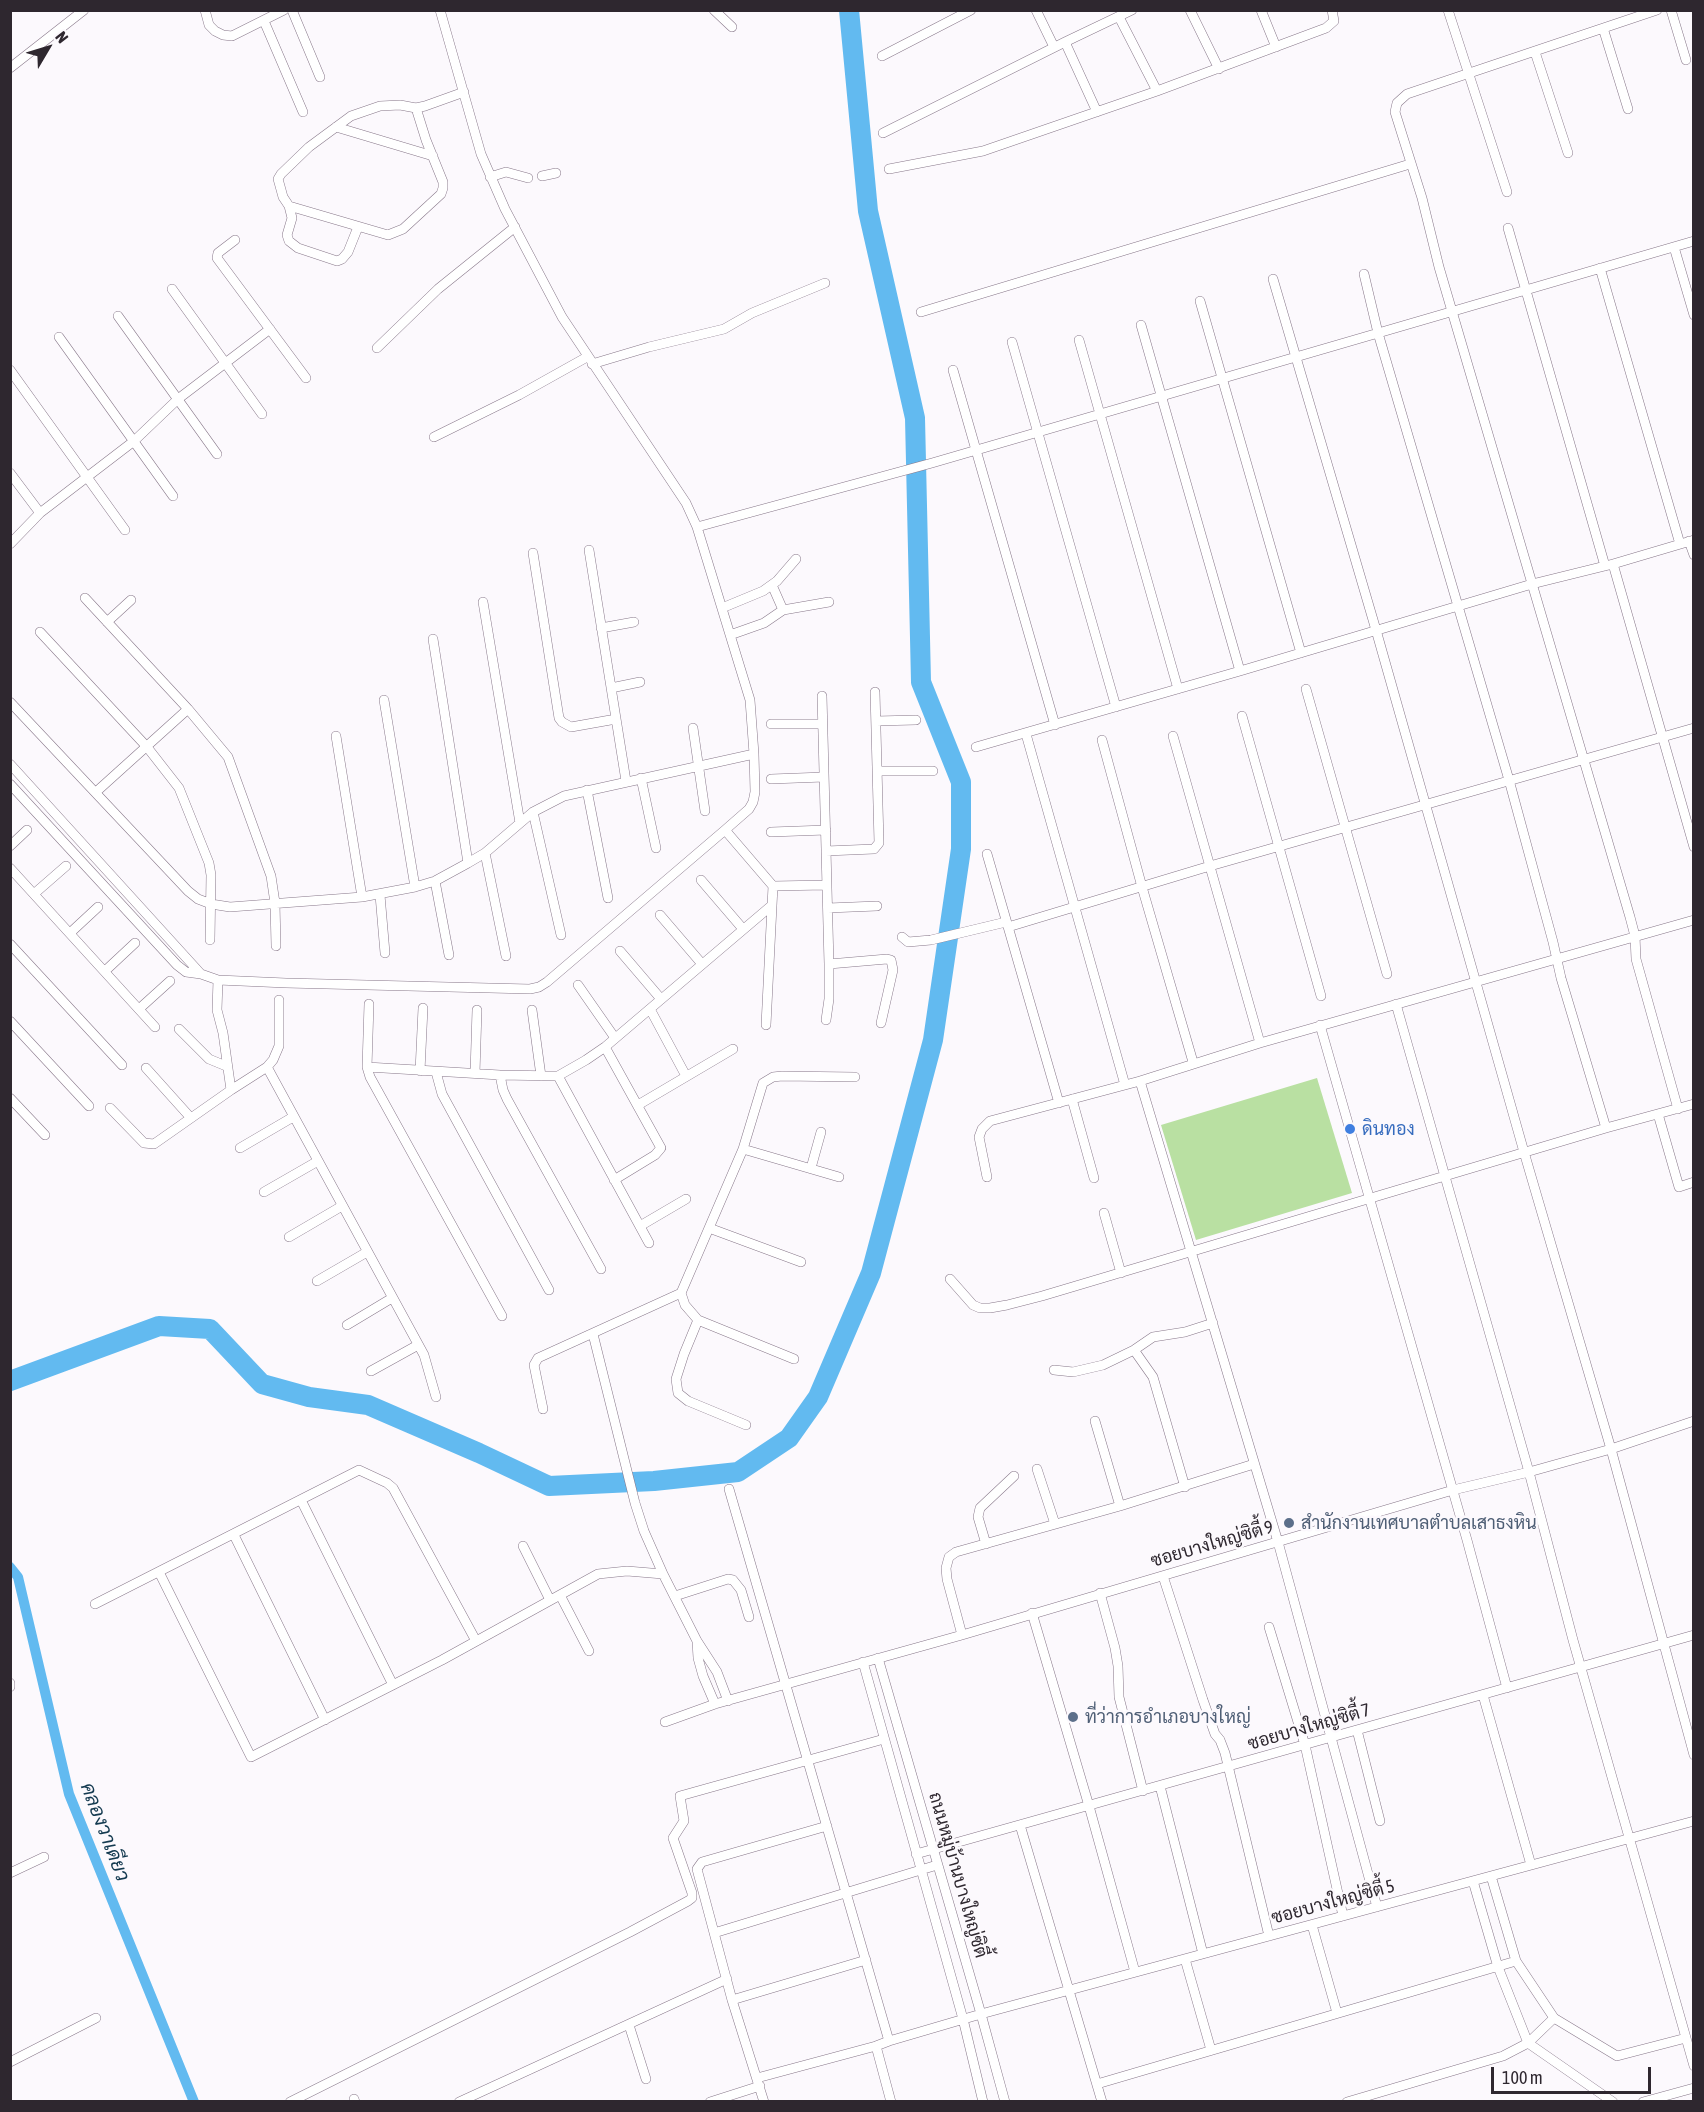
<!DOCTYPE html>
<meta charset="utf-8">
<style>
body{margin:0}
#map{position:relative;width:1704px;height:2112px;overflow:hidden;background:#fcf9fd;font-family:"Asap Condensed",sans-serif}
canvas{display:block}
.frame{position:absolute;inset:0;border:12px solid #2e272f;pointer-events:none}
.north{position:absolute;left:18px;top:18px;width:60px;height:60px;-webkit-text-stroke:4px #fcf9fd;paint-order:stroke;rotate:52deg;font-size:16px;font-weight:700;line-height:24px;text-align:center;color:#2e272f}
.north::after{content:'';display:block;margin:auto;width:21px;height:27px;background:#2e272f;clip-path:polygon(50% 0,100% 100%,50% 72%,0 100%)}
.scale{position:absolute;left:1491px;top:2067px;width:160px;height:27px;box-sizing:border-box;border:3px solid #2e272f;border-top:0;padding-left:8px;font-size:18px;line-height:21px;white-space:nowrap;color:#2e272f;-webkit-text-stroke:4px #fcf9fd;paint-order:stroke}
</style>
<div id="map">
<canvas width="1704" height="2112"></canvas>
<div class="frame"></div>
<div class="north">N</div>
<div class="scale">100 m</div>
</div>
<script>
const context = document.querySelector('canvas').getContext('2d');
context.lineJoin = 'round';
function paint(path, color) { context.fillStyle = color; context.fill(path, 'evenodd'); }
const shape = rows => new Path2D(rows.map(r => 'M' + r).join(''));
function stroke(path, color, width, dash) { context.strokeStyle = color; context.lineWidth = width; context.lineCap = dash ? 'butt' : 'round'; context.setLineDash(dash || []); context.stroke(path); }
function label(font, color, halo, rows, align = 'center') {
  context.font = font + ' "Asap Condensed",Sarabun,sans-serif'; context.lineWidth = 5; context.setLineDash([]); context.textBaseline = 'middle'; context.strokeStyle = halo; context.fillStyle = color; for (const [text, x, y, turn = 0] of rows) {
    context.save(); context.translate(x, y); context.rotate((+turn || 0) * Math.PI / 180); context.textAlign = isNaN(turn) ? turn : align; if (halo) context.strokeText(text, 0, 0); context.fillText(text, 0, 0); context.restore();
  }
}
paint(shape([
 [1317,1078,1352,1193,1196,1240,1161,1125]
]), '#b9e0a2');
stroke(shape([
 [10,1567,18,1577,69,1794,194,2102]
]), '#62baf0', 10);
stroke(shape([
 [10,1381,159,1326,210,1329,262,1384,309,1397,368,1405,479,1453,549,1486,654,1481,738,1472,789,1438,818,1397,871,1273,933,1040,961,849,961,782,921,682,915,418,868,211,849,10]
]), '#62baf0', 20);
const minor = shape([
 [205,10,209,25,215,31,223,35,232,36,284,10],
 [292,10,320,77],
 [714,10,732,27],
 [1036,10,1054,47],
 [1190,10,1219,69],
 [1261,10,1276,47],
 [1448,10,1507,192],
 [1657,10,1407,94,1397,103,1395,112,1422,198,1439,267,1630,917,1635,936,1636,959,1678,1109],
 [1671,10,1686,60],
 [1119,17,1157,91],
 [264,21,303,112],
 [1603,28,1628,109],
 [1065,42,1097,112],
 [1535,52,1568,153],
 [882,56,971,10],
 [10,68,84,10],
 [336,127,433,156],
 [883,133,1065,42,1132,10],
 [889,169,983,151,1157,91,1326,28,1334,21,1332,10],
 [542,176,556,173],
 [490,177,506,172,528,178],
 [289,206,388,235,403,229,441,194,443,188,443,182,426,140,416,108],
 [358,227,348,252,342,259,337,261,298,248,289,241,287,235,292,218,289,206,283,197,280,186,278,179,281,174,309,147,351,116,380,106,400,105,416,108,425,106,464,92],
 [1508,228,1605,566],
 [235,240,218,253,217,258,306,378],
 [1674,247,1694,315],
 [1600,268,1680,544],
 [1364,274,1378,333,1509,780,1553,942,1561,978,1606,1128],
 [1273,279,1376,630,1524,1152,1611,1449,1694,1755],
 [172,289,262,414],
 [1200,301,1301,653],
 [921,312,1410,164],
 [118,316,217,454],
 [1141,325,1240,671],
 [59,337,173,496],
 [1079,340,1178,689],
 [1012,342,1116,707],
 [377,348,438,289,515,227],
 [592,364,649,347,724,329,752,313,825,283],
 [10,370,125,530],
 [953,370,1055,725],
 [434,437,519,395,587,357],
 [10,473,40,513],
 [697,527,932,463,1694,241],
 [1689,541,1694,555],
 [10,544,40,513,134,441,178,399,270,329],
 [589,550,626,781],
 [533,553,559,718,562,722,571,727,616,719],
 [1613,564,1694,847],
 [772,585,783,610],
 [85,598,188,709,228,757,271,876,275,903,276,946],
 [483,602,520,823],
 [722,608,763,591,777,581,796,559],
 [107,622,131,600],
 [601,628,634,622],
 [40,632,147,747,179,788,209,863,211,875,210,940],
 [730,635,764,623,783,610,829,602],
 [433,639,468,863],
 [611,688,640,682],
 [1306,689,1387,974],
 [822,696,829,964,829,999,826,1020],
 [384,700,415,887],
 [10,702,188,891,198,899,211,904,230,907,362,897,415,887,435,881,468,863,485,853,533,812,564,796,754,754],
 [1242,716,1321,996],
 [876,721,916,720],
 [771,724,822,724],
 [693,728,705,811],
 [1026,734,1125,1085],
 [336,736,362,897],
 [1173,736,1260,1043],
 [1102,740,1142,887,1193,1062],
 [976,747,1240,671,1532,584,1613,564,1694,540],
 [10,764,201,974],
 [878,771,933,771],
 [641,778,656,848],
 [771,779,824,777],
 [10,784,177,965,186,972,201,974,218,980,286,983,530,989,539,987,547,982,725,830,749,809,753,802,755,792,754,754,750,700,697,527,686,503,562,317,505,209,481,154,440,10],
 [587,790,608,898],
 [96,792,188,709],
 [533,812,561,935],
 [725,830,773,886,826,885],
 [771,832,826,830],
 [10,846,27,830],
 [826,851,874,849,879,843,875,692],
 [485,853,506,956],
 [987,854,1059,1103],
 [10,868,155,1027],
 [701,880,743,929],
 [435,881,449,955],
 [35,893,66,866],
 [380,895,385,953],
 [828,908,877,906],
 [660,915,702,964],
 [1008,927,1210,866,1694,728],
 [70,933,98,907],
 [902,937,908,942,931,940,1006,922],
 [10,944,122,1065],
 [620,951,661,999],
 [829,964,887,959,891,960,893,970,881,1023],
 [105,971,135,943],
 [218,980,217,1010,223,1033,231,1090],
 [578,985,615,1038],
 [369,1004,367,1067,370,1077,502,1316],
 [1396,1004,1529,1472,1573,1640,1694,2066],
 [139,1009,170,981],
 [650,1009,686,1076],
 [532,1010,541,1076],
 [10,1021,89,1106],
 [766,1025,773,886],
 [1320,1025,1467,1540,1507,1688],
 [179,1029,209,1059,226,1066],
 [605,1047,661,1148,655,1155,614,1180],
 [267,1067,424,1355,436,1397],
 [367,1067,500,1075,558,1076,586,1060,605,1047,771,906],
 [146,1068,190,1117],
 [420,1071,423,1008],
 [436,1072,442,1094,549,1290],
 [475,1073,477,1010],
 [500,1075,503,1090,507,1099,601,1269],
 [558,1076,649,1243],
 [1140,1081,1278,1542,1377,1907],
 [10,1098,45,1135],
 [1072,1099,1094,1178],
 [638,1105,733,1049],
 [110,1108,144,1143,154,1144,231,1090,267,1067,273,1060,279,1046,279,1000],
 [1658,1114,1679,1187,1694,1182],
 [240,1148,293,1117],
 [743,1149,839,1177],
 [811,1168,821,1132],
 [987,1177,979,1137,982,1129,990,1121,1140,1081,1260,1043,1694,920],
 [264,1192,318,1161],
 [1104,1213,1121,1273],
 [640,1226,686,1199],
 [709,1228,801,1262],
 [289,1237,342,1206],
 [950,1279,973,1305,980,1308,990,1308,1007,1305,1042,1296,1606,1128,1694,1104],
 [317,1281,367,1252],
 [681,1293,685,1305,698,1320,794,1359],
 [698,1320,684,1354,676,1379,678,1393,688,1401,746,1425],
 [347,1325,392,1298],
 [593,1334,635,1503,644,1531,663,1574,697,1641,717,1672,728,1701],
 [1134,1350,1153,1377,1185,1487],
 [1054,1370,1073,1372,1103,1365,1134,1350,1153,1337,1185,1332,1213,1323],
 [371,1371,418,1345],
 [543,1409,534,1365,538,1358,681,1293,743,1149,763,1083,773,1077,782,1076,855,1077],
 [1095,1421,1120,1506],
 [1037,1469,1055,1524],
 [729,1489,889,2041],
 [301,1500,393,1685],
 [234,1535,325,1720],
 [986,1544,978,1517,980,1508,1014,1476],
 [523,1546,550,1600],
 [159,1572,251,1757,442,1660,598,1574,627,1571,663,1574],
 [1163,1576,1203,1700,1215,1734,1220,1740,1225,1753,1269,1936],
 [1100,1593,1115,1648,1118,1666,1119,1697,1143,1791],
 [560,1595,589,1651],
 [675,1596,728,1579,733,1580,741,1590,749,1617],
 [95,1604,359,1470,387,1483,393,1488,476,1641],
 [1032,1613,1089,1806,1135,1972],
 [1269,1627,1305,1745,1343,1916],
 [962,1635,947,1579,946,1568,949,1557,956,1552,1120,1506,1254,1464],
 [697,1641,698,1658,703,1676,715,1704],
 [878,1658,981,2014,1005,2102],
 [863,1662,963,2019,983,2102],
 [10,1683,10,1687],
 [1483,1695,1531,1865],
 [665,1722,715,1704,962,1635,1453,1490,1529,1472,1611,1449,1694,1421],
 [1357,1730,1380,1821],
 [1160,1786,1203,1954],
 [1020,1825,1102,2102],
 [916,1854,1694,1635],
 [10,1873,44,1857],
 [1491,1876,1516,1961,1554,2018,1617,2056,1686,2038],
 [1473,1881,1498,1967,1528,2043,1613,2102],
 [1312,1925,1337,2013],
 [714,1933,937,1865],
 [1185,1959,1211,2050],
 [732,2000,866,1960],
 [629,2025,646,2079],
 [876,2046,891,2102],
 [10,2062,96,2018],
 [757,2078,876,2046,889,2041,981,2014,1694,1821],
 [1097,2084,1516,1961],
 [354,2099,355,2102],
 [290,2102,630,1932,688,1901,692,1898,692,1893,673,1838,684,1821,680,1796,884,1739],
 [459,2102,727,1979],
 [710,2102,760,2086],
 [764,2102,732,2000,697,1869,702,1862,827,1826],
 [1347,2102,1503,2056,1528,2043,1554,2018],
 [1643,2102,1694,2088]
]);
stroke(minor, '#88788a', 10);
stroke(minor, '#fff', 9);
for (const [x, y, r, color] of [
 [1350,1129,6,"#3f7fe0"],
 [1289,1523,6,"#5c6f8a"],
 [1073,1717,6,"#5c6f8a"]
]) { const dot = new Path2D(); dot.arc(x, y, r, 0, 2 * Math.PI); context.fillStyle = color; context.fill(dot); stroke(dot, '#fcf9fd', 2); }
label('18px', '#366cbe', '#fcf9fd', [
 ["ดินทอง",1362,1129]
], 'left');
label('18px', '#4e5e75', '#fcf9fd', [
 ["สำนักงานเทศบาลตำบลเสาธงหิน",1301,1523],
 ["ที่ว่าการอำเภอบางใหญ่",1085,1717]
], 'left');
label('18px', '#2e272f', '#fcf9fd', [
 ["ซอยบางใหญ่ซิตี้ 9",1212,1544,-16],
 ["ซอยบางใหญ่ซิตี้ 7",1309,1727,-16],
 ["ถนนหมู่บ้านบางใหญ่ซิตี้",958,1875,74],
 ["ซอยบางใหญ่ซิตี้ 5",1333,1902,-15]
]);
label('italic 20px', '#143a50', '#fcf9fd', [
 ["คลองวาเดียว",105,1832,69]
]);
</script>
